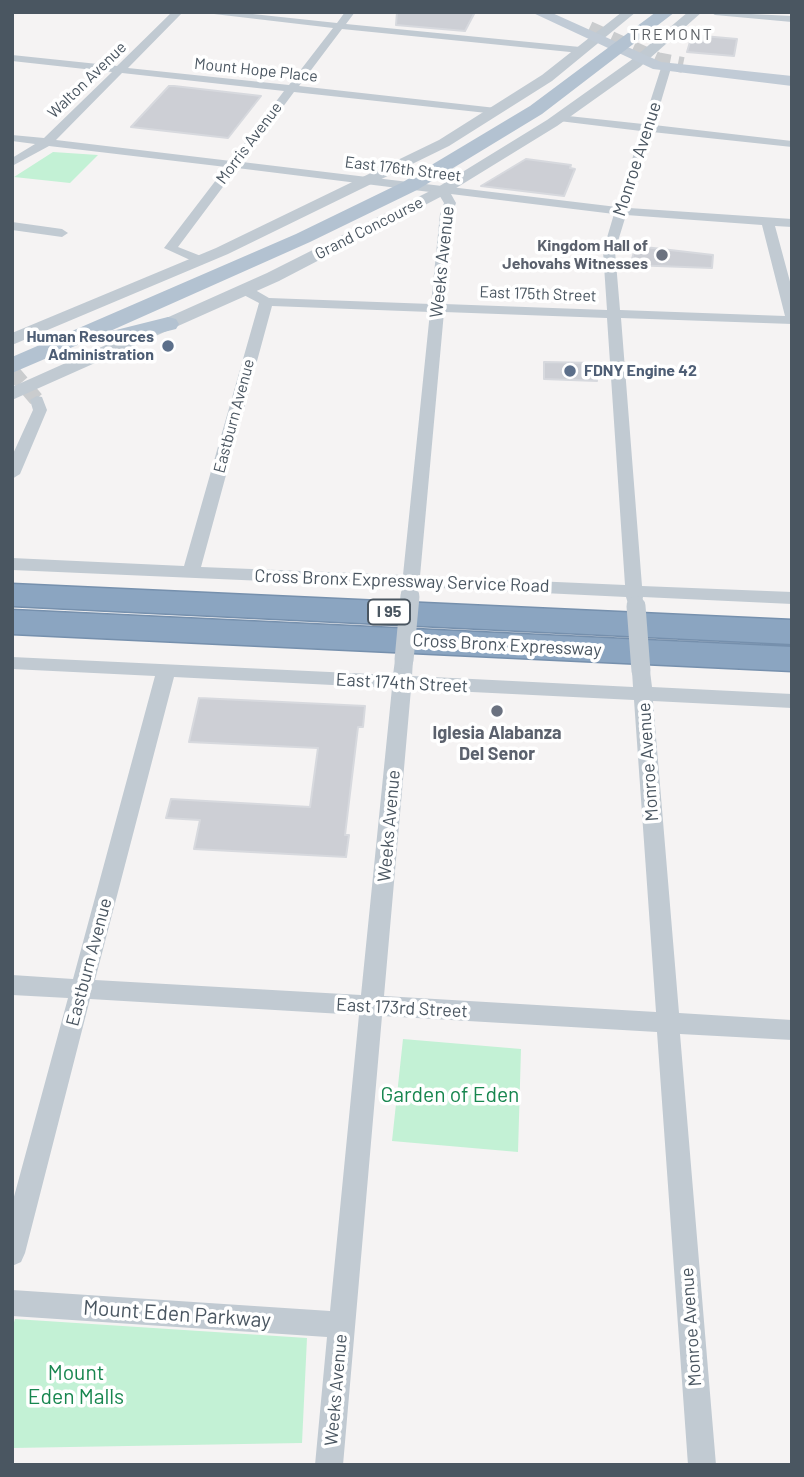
<!DOCTYPE html>
<style>
body{margin:0}
#map{position:relative;width:804px;height:1477px;overflow:hidden;background:#f5f3f3;font-family:Barlow,sans-serif}
canvas{display:block}
.frame{position:absolute;inset:0;border:14px solid #4a5661;pointer-events:none}
</style>
<div id="map">
<canvas width="804" height="1477"></canvas>
<div class="frame"></div>
</div>
<script>
const context = document.querySelector('canvas').getContext('2d');
context.lineJoin = 'round';
function paint(path, color) { context.fillStyle = color; context.fill(path, 'evenodd'); }
const shape = rows => new Path2D(rows.map(r => 'M' + r).join(''));
function stroke(path, color, width, dash) { context.strokeStyle = color; context.lineWidth = width; context.lineCap = dash ? 'butt' : 'round'; context.setLineDash(dash || []); context.stroke(path); }
function label(font, color, halo, rows, align = 'center') {
  context.font = font + ' Barlow,sans-serif'; context.lineWidth = 7; context.setLineDash([]); context.textBaseline = 'middle'; context.strokeStyle = halo; context.fillStyle = color; for (const [text, x, y, turn = 0] of rows) {
    context.save(); context.translate(x, y); context.rotate((+turn || 0) * Math.PI / 180); context.textAlign = isNaN(turn) ? turn : align; if (halo) context.strokeText(text, 0, 0); context.fillText(text, 0, 0); context.restore();
  }
}
paint(shape([
 [53,152,98,155,70,183,14,177],
 [403,1039,521,1049,518,1152,392,1141],
 [15,1319,307,1338,302,1443,12,1448,12,1329]
]), '#c3f1d5');
const building = shape([
 [397,12,475,12,465,31,396,25,397,12],
 [692,35,737,39,734,56,687,52,692,35],
 [169,86,174,86,261,96,228,138,131,127,169,86],
 [526,159,571,165,570,168,575,169,564,196,481,186,526,159],
 [636,246,713,255,712,268,630,265,636,246],
 [544,362,596,363,597,381,544,379,544,362],
 [199,698,365,706,363,727,358,727,345,835,349,835,346,857,194,849,200,820,166,818,171,799,310,807,318,748,189,742,199,698]
]);
paint(building, '#cdcfd5');
stroke(building, '#d7d9de', 2);
stroke(shape([
 [12,371,37,400]
]), '#caccce', 15, [15, 7]);
stroke(shape([
 [589,29,657,60,683,65]
]), '#caccce', 16, [16, 8]);
const motorway = shape([
 [12,584,792,620,792,644,12,606,12,584],
 [12,610,792,647,792,671,12,634,12,610]
]);
stroke(motorway, '#7690ad', 3);
paint(shape([
 [172,12,183,12,128,68,289,85,333,28,197,12,234,12,337,23,345,12,355,12,346,24,580,47,585,50,580,53,342,29,299,86,496,108,502,111,496,114,294,92,242,162,617,207,641,131,559,121,553,118,559,115,643,124,661,68,666,65,671,68,654,125,792,141,792,147,652,132,629,208,792,219,792,227,775,226,792,289,792,324,621,318,642,586,792,592,792,604,643,597,641,607,635,609,629,607,626,597,419,587,416,599,410,601,401,595,402,587,12,570,12,558,184,566,259,303,240,293,240,287,250,287,269,298,431,304,440,214,444,203,438,193,237,168,178,247,206,258,207,261,201,265,164,248,226,167,49,146,12,166,12,158,35,144,12,141,12,135,44,138,112,72,12,61,12,55,117,66,172,12],
 [122,73,284,91,231,161,56,140,122,73],
 [451,194,614,214,603,251,607,310,444,304,452,214,456,203,451,194],
 [626,215,762,225,785,316,620,310,615,251,626,215],
 [272,306,430,312,403,575,201,567,272,306],
 [444,312,607,318,625,585,420,576,444,312],
 [710,12,792,16,792,22,715,15,710,12],
 [12,222,62,229,68,233,62,237,12,230,12,222],
 [37,396,42,397,47,410,20,474,12,479,12,456,33,410,30,400,37,396],
 [404,654,410,655,413,660,412,676,633,687,632,671,635,666,641,664,647,666,650,671,652,687,792,694,792,708,653,701,679,1013,792,1020,792,1040,680,1034,716,1465,688,1465,657,1032,382,1016,343,1465,315,1465,327,1337,12,1316,12,1290,330,1311,359,1015,90,999,25,1253,21,1262,12,1266,12,1204,68,998,12,995,12,975,73,979,155,676,12,669,12,657,393,675,395,660,398,655,404,654],
 [174,677,392,688,361,995,95,980,174,677],
 [411,689,634,700,656,1012,384,996,411,689]
]), '#c1cad2');
paint(shape([
 [622,12,636,12,552,81,449,146,228,254,12,345,12,333,216,248,439,140,542,75,622,12],
 [688,12,702,12,640,67,557,126,448,193,279,281,12,400,12,387,267,273,438,187,547,120,630,61,688,12]
]), '#c1cad2');
paint(shape([
 [531,12,550,12,661,62,792,76,792,86,653,69,531,12]
]), '#c1cbd6');
paint(shape([
 [656,12,675,12,542,114,417,190,310,242,108,332,168,317,176,319,179,324,176,329,112,345,104,343,101,338,103,334,12,373,12,357,296,234,403,182,530,106,656,12]
]), '#b3c2d1');
paint(motorway, '#8ba5c1');
stroke(shape([
 [636,606,641,671],
 [404,660,410,596]
]), '#c1cad2', 19);
for (const [x, y, r, color] of [
 [662,255,7,"#6b7280"],
 [168,346,7,"#5c6f8a"],
 [570,371,7,"#5c6f8a"],
 [497,711,7,"#6b7280"]
]) { const dot = new Path2D(); dot.arc(x, y, r, 0, 2 * Math.PI); context.fillStyle = color; context.fill(dot); stroke(dot, '#fff', 2.5); }
context.letterSpacing = '2px';
label('16px', '#5f6368', '#fff', [
 ["TREMONT",672,35]
]);
context.letterSpacing = '0px';
label('16px', '#4a5661', '#fff', [
 ["Mount Hope Place",256,70,6],
 ["Walton Avenue",87,80,-44],
 ["Morris Avenue",249,143,-53],
 ["East 176th Street",403,169,7],
 ["Grand Concourse",369,228,-27],
 ["East 175th Street",538,294,2],
 ["Eastburn Avenue",234,416,-75]
]);
label('bold 16px', '#5b616d', '#fff', [
 ["Kingdom Hall of",648,246],
 ["Jehovahs Witnesses",648,264]
], 'right');
label('bold 16px', '#4e5e75', '#fff', [
 ["Human Resources",154,337],
 ["Administration",154,355],
 ["FDNY Engine 42",584,371,"left"]
], 'right');
for (const [x, y, w] of [
 [389,612,42]
]) { const box = new Path2D(); box.roundRect(x - w / 2, y - 12.5, w, 25, 5); context.fillStyle = '#fff'; context.fill(box); stroke(box, '#4a5661', 2); }
label('bold 16px', '#4a5661', null, [
 ["I 95",389,612]
]);
label('18px', '#4a5661', '#fff', [
 ["Monroe Avenue",637,159,-72],
 ["Weeks Avenue",442,262,-84],
 ["Cross Bronx Expressway Service Road",402,581,2],
 ["Cross Bronx Expressway",507,645,3],
 ["East 174th Street",402,683,3],
 ["Monroe Avenue",648,762,-94],
 ["Weeks Avenue",389,826,-85],
 ["Eastburn Avenue",89,962,-75],
 ["East 173rd Street",402,1008,3],
 ["Monroe Avenue",691,1327,-94],
 ["Weeks Avenue",336,1390,-85]
]);
label('bold 18px', '#5b616d', '#fff', [
 ["Iglesia Alabanza",497,733],
 ["Del Senor",497,754]
]);
label('21px', '#17864f', '#fff', [
 ["Garden of Eden",450,1095],
 ["Mount",76,1373],
 ["Eden Malls",76,1397]
]);
label('21px', '#4a5661', '#fff', [
 ["Mount Eden Parkway",177,1314,4]
]);
</script>
